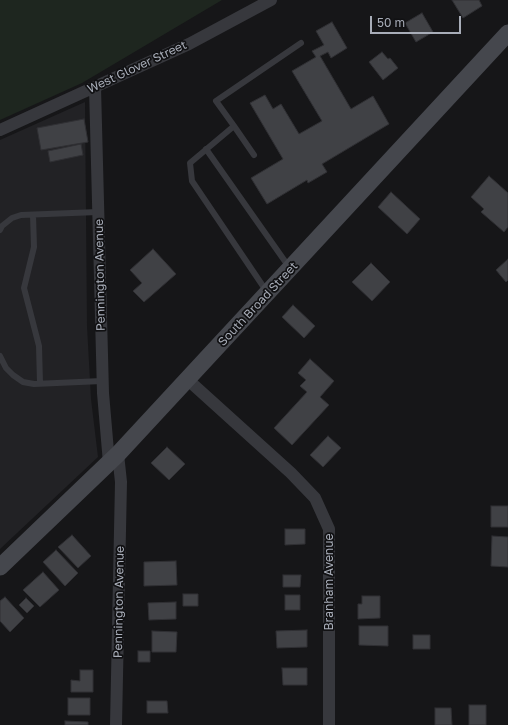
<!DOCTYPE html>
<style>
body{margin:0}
#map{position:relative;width:508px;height:725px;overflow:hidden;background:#161618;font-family:"Golos Text",sans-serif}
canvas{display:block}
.scale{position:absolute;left:370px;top:16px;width:91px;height:18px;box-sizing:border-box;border:2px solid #a8adb8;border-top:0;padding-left:5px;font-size:12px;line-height:14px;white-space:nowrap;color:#a8adb8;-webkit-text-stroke:3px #111113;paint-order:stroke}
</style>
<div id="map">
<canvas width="508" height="725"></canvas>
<div class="scale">50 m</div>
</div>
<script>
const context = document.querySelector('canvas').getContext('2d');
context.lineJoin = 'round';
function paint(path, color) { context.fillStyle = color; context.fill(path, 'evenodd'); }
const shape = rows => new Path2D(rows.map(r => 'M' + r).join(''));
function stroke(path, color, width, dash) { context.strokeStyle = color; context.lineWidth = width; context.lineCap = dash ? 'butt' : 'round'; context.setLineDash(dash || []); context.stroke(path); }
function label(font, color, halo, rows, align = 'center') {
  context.font = font + ' "Golos Text",sans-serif'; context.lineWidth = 3.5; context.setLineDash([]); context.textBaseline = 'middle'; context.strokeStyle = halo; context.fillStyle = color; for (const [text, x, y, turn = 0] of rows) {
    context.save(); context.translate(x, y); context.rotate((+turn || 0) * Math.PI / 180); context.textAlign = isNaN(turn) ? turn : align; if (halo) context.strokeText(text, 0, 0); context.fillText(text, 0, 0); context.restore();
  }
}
paint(shape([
 [85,102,87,326,91,399,98,457,0,549,0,140]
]), '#222225');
paint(shape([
 [0,0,222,0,82,83,0,120]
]), '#1e261f');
const building = shape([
 [452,0,479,0,482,6,463,18,452,0],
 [422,13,433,32,416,42,405,23,422,13],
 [332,22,347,48,331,58,328,52,320,56,351,109,373,96,389,124,322,164,327,172,308,183,307,180,267,204,251,178,283,159,250,103,265,95,273,109,281,104,299,134,322,121,292,71,316,57,312,51,324,45,316,31,332,22],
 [382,52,388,59,390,58,398,68,383,80,369,62,382,52],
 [84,119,88,142,41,150,37,128,84,119],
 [81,144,83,155,50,162,48,151,81,144],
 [489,176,508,193,508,227,504,232,481,212,484,209,471,197,489,176],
 [391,192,420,219,407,234,378,207,391,192],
 [153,249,176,274,144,302,133,291,142,283,130,270,153,249],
 [508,259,508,280,506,282,496,270,508,259],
 [371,263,390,282,372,301,352,282,371,263],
 [293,305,315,326,304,338,282,317,293,305],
 [310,359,334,381,320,397,329,405,292,445,274,428,307,392,300,386,306,380,298,373,310,359],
 [328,436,341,448,323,467,310,455,328,436],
 [167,447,185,464,169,480,151,463,167,447],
 [491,506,508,506,508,527,491,527,491,506],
 [285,529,305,529,305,544,285,545,285,529],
 [72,535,91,556,78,568,58,547,72,535],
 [492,536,508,537,508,567,491,566,492,536],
 [56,550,78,573,65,586,43,562,56,550],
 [176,561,177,585,144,586,144,562,176,561],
 [43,572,59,590,40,607,23,590,43,572],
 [283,575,301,575,300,587,283,587,283,575],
 [183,594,198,594,198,606,183,606,183,594],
 [285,595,300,595,300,610,285,610,285,595],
 [362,596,380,596,380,618,358,619,358,604,362,604,362,596],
 [5,597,24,618,10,632,0,621,0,601,5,597],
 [26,598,34,606,27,613,19,605,26,598],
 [176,602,176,619,149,620,148,603,176,602],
 [359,626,388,626,388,646,359,645,359,626],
 [307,630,307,647,277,648,276,631,307,630],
 [152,631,177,632,176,652,152,652,152,631],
 [413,635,430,635,430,649,413,649,413,635],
 [138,651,150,651,150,662,138,662,138,651],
 [282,668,307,668,307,685,283,685,282,668],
 [80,670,93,670,93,692,71,692,71,680,80,681,80,670],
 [68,698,90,698,90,715,68,715,68,698],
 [147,701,167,701,168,713,147,713,147,701],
 [469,705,486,705,486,725,469,725,469,705],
 [435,708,451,708,452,725,435,725,435,708],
 [65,721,88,722,88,725,65,725,65,721]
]);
paint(building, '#404145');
stroke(building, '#303034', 1);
stroke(shape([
 [234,126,254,155],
 [206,149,289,267],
 [33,215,34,247,24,288,39,346,40,383],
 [0,230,2,226,12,218,21,215,98,212],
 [267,292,192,181,190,163,234,126,216,101,301,43],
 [0,356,6,368,13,375,23,382,34,384,102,381]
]), '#37383d', 6);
stroke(shape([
 [95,87,103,393,109,463],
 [0,130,189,44,271,0],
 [187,379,291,473,315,498,329,529,329,725],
 [116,725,121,482,118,454]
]), '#37383d', 12);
stroke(shape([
 [0,567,118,454,508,33]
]), '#45474d', 17);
label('12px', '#a8adb8', '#111113', [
 ["West Glover Street",137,67,-25],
 ["Pennington Avenue",100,275,-91],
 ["South Broad Street",258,304,-47],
 ["Branham Avenue",329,582,-90],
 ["Pennington Avenue",119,602,-89]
]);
</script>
